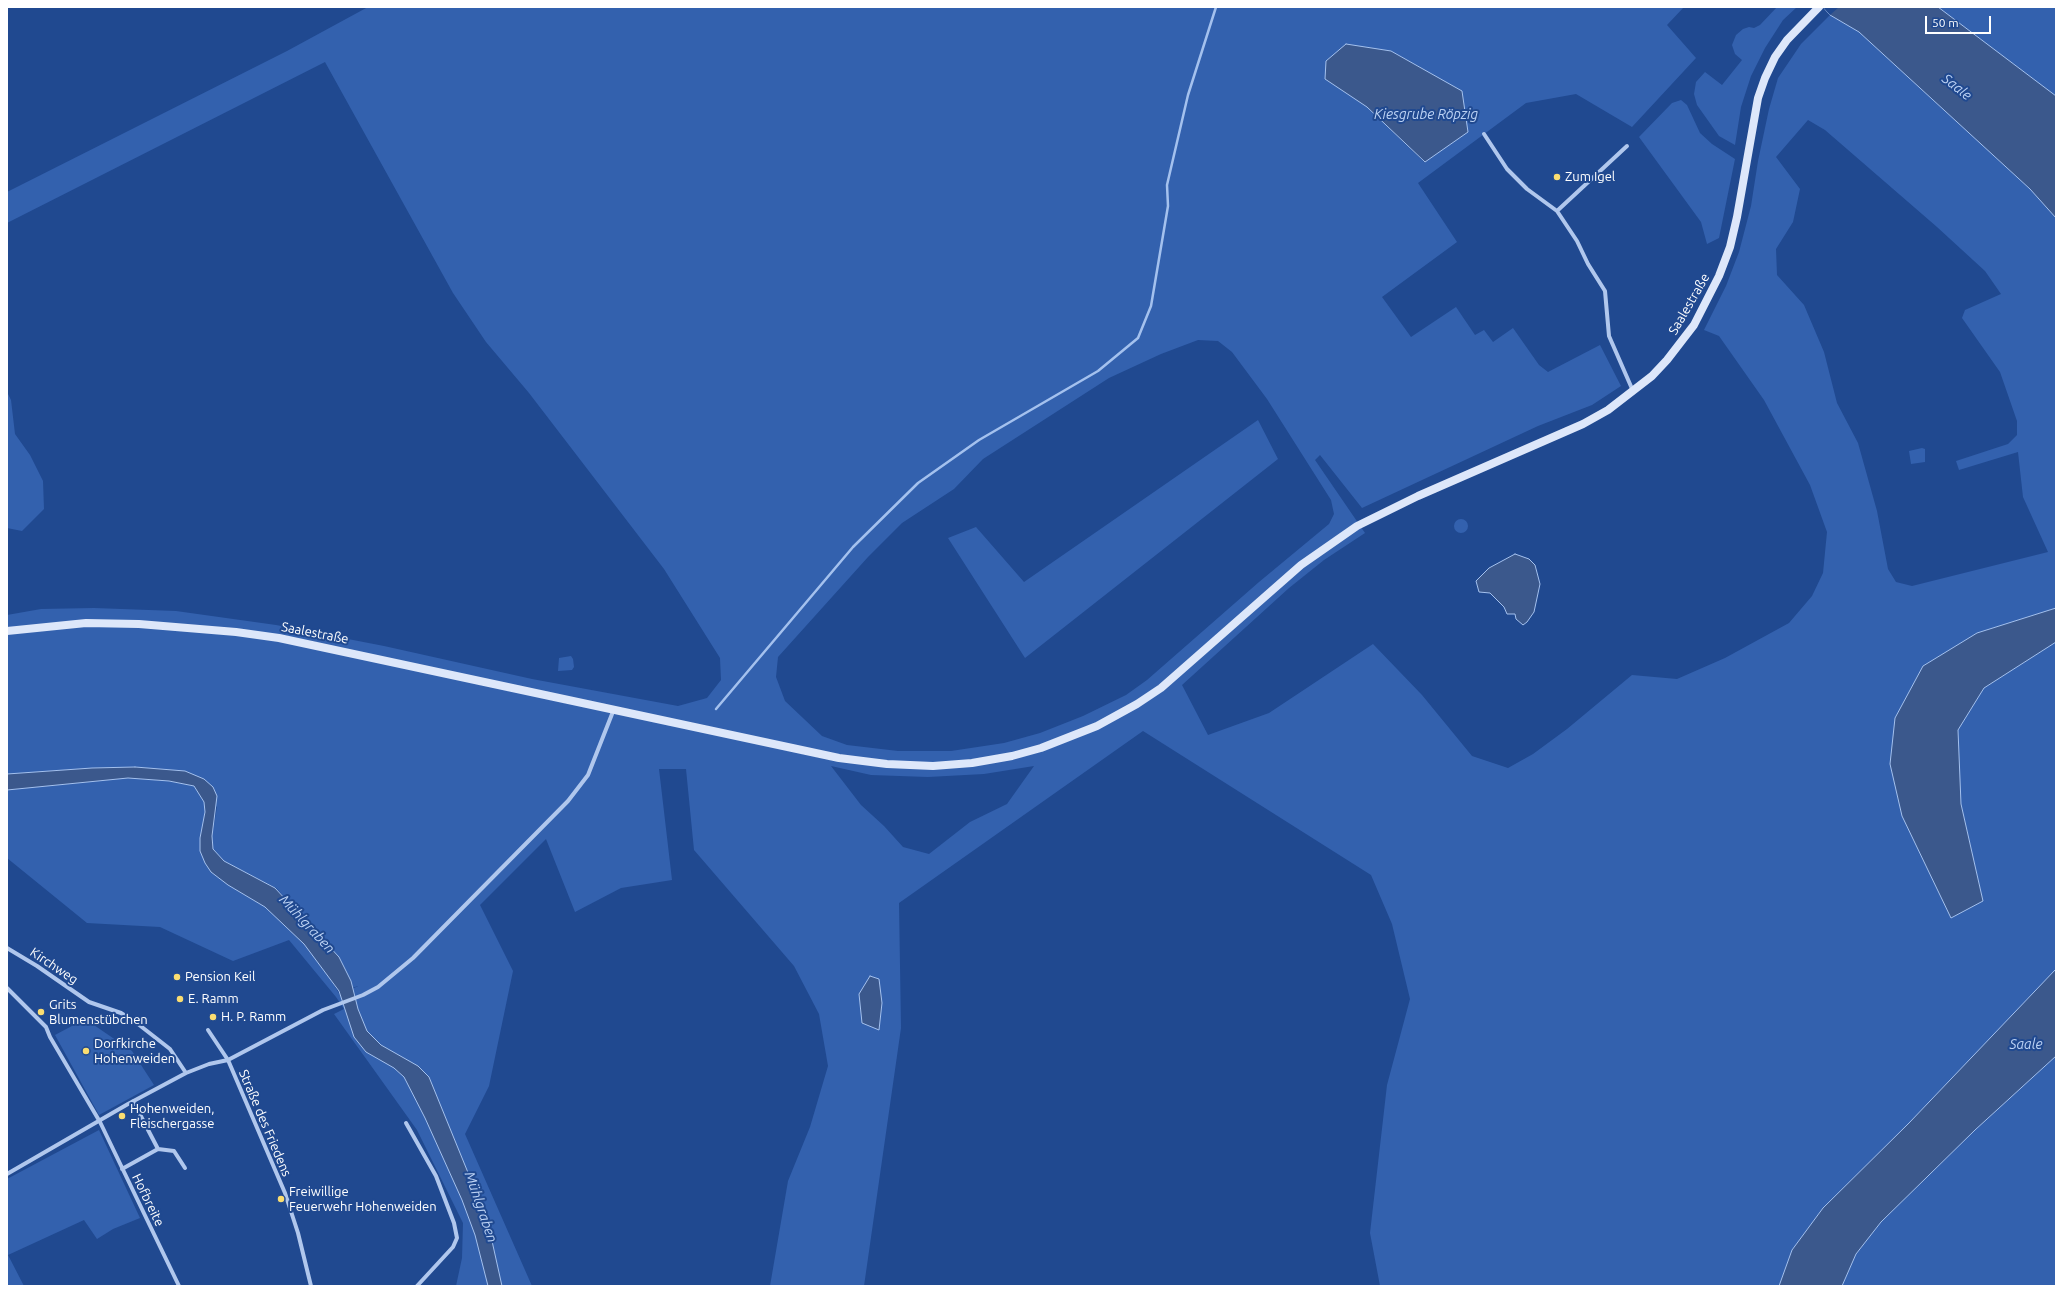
<!DOCTYPE html>
<meta charset="utf-8">
<style>
body{margin:0}
#map{position:relative;width:2063px;height:1293px;overflow:hidden;background:#204990;font-family:Ubuntu,sans-serif}
canvas{display:block}
.frame{position:absolute;inset:0;border:8px solid #fff;pointer-events:none}
.scale{position:absolute;left:1925px;top:16px;width:66px;height:18px;box-sizing:border-box;border:2px solid #fff;border-top:0;padding-left:5px;font-size:12px;line-height:14px;white-space:nowrap;color:#fff;-webkit-text-stroke:3px #204990;paint-order:stroke}
</style>
<div id="map">
<canvas width="2063" height="1293"></canvas>
<div class="frame"></div>
<div class="scale">50 m</div>
</div>
<script>
const context = document.querySelector('canvas').getContext('2d');
context.lineJoin = 'round';
function paint(path, color) { context.fillStyle = color; context.fill(path, 'evenodd'); }
const shape = rows => new Path2D(rows.map(r => 'M' + r).join(''));
function stroke(path, color, width, dash) { context.strokeStyle = color; context.lineWidth = width; context.lineCap = dash ? 'butt' : 'round'; context.setLineDash(dash || []); context.stroke(path); }
function label(font, color, halo, rows, align = 'center') {
  context.font = font + ' Ubuntu,sans-serif'; context.lineWidth = 4; context.setLineDash([]); context.textBaseline = 'middle'; context.strokeStyle = halo; context.fillStyle = color; for (const [text, x, y, turn = 0] of rows) {
    context.save(); context.translate(x, y); context.rotate((+turn || 0) * Math.PI / 180); context.textAlign = isNaN(turn) ? turn : align; if (halo) context.strokeText(text, 0, 0); context.fillText(text, 0, 0); context.restore();
  }
}
paint(shape([
 [368,7,1684,7,1667,25,1696,58,1632,127,1576,94,1526,103,1418,183,1457,242,1382,297,1411,337,1456,307,1475,335,1484,330,1493,342,1513,328,1539,365,1548,372,1600,345,1621,386,1592,405,1538,426,1362,508,1320,455,1315,460,1365,533,1324,560,1289,588,1182,685,1208,735,1269,713,1373,644,1422,695,1472,756,1508,768,1533,754,1567,729,1632,675,1677,679,1725,658,1789,623,1812,596,1823,573,1827,532,1810,485,1764,400,1719,336,1704,330,1726,286,1739,252,1751,206,1758,161,1769,109,1778,78,1801,44,1830,15,1859,32,2030,189,2056,218,2056,608,1977,633,1924,666,1951,917,1983,901,1961,804,1958,730,1984,688,2056,642,2056,969,1909,1123,1823,1208,1792,1250,1779,1286,1380,1286,1370,1233,1387,1085,1410,999,1392,924,1371,875,1143,731,899,903,901,1028,864,1286,770,1286,788,1181,810,1127,828,1066,819,1014,794,966,694,850,686,769,659,769,672,880,621,888,575,912,546,839,480,905,513,971,489,1086,465,1134,532,1286,456,1286,462,1258,463,1223,417,1130,334,1014,344,1009,336,997,289,940,233,961,160,927,87,923,7,858,7,790,128,778,169,781,194,786,204,802,205,812,200,838,228,885,265,907,283,922,304,944,323,967,340,995,358,986,352,988,351,981,339,957,276,888,224,861,213,849,212,836,217,807,185,771,135,767,92,768,7,774,7,615,41,609,94,608,176,611,276,625,384,646,532,679,678,706,707,698,721,680,720,658,664,569,529,393,486,342,453,293,325,62,7,223,7,192,287,51],
 [1391,51,1420,67,1424,162,1367,107,1326,79],
 [1808,120,1825,130,1937,227,1985,271,2001,294,1965,310,1962,318,2000,372,2017,421,2017,435,2008,444,1956,461,1959,470,2018,452,2023,497,2048,552,1912,586,1896,582,1888,569,1877,511,1858,443,1837,403,1824,352,1804,305,1777,275,1776,249,1793,222,1800,189,1776,157],
 [1198,340,1218,341,1232,352,1267,399,1331,500,1334,514,1329,524,1259,582,1147,680,1126,695,1083,716,1040,733,1004,743,951,751,898,751,847,745,822,736,785,701,776,677,778,657,868,557,902,523,954,489,983,459,1109,378,1161,354],
 [831,766,871,775,928,777,984,774,1034,766,1007,804,970,822,929,854,903,847,884,826,861,805],
 [1777,7,1797,7,1783,20,1765,48,1751,76,1741,107,1735,145,1719,136,1697,105,1694,94,1696,82,1705,72,1722,85,1742,60,1735,54,1732,45,1736,35,1743,29,1749,27,1754,28,1760,25],
 [1938,7,2056,7,2056,96],
 [1681,100,1687,105,1700,133,1712,144,1735,159,1719,238,1707,244,1701,222,1639,137,1672,103],
 [7,392,11,400,15,434,30,455,43,481,44,509,22,531,7,528],
 [1258,420,1278,459,1025,658,948,538,976,527,1024,582],
 [1922,448,1925,449,1925,462,1911,464,1909,451],
 '1454 526a7 7 0 1 1 14 0a7 7 0 1 1-14 0Z',
 [571,656,573,659,574,667,572,670,558,671,559,658],
 [85,1019,132,1051,154,1085,99,1115,55,1035],
 [2056,1056,2056,1286,1842,1286,1856,1254,1881,1222,1975,1130],
 [99,1130,140,1218,113,1229,97,1239,84,1220,8,1255,24,1286,7,1286,7,1179]
]), '#3361ae');
const water = shape([
 [1823,7,1938,7,2056,96,2056,218,2030,189,1859,32,1830,15,1823,7],
 [1346,44,1391,51,1462,91,1468,132,1425,162,1367,107,1325,79,1326,61,1346,44],
 [1515,554,1529,559,1535,565,1540,584,1534,612,1527,622,1523,625,1516,619,1515,614,1507,614,1504,607,1490,593,1479,592,1476,581,1489,568,1515,554],
 [2056,608,2056,642,1984,688,1958,730,1961,804,1983,901,1951,918,1902,816,1890,764,1895,718,1923,666,1977,633,2056,608],
 [135,767,185,771,204,779,213,787,217,796,212,836,213,849,224,861,275,888,339,957,351,981,358,1009,367,1031,381,1045,418,1066,429,1077,480,1202,490,1232,502,1286,488,1286,475,1235,462,1200,425,1118,404,1077,394,1068,366,1052,354,1037,339,991,304,944,265,907,228,885,211,872,205,863,200,851,200,838,205,812,204,802,194,786,169,781,128,778,7,790,7,774,92,768,135,767],
 [2056,969,2056,1056,1975,1130,1881,1222,1856,1254,1842,1286,1779,1286,1792,1250,1823,1208,1909,1123,2056,969],
 [870,976,879,979,882,1003,879,1030,862,1023,859,994,870,976]
]);
paint(water, '#3b588c');
stroke(water, '#a4c1ee', 1);
paint(shape([
 [1823,7,1839,7,1830,15]
]), '#204990');
stroke(shape([
 [716,709,853,547,918,483,979,440,1098,371,1138,338,1151,306,1168,206,1167,185,1188,95,1216,7]
]), '#a4c1ee', 2.5);
stroke(shape([
 [1484,134,1507,169,1527,189,1557,211,1577,241,1588,264,1605,291,1609,336,1633,391],
 [1557,211,1627,146],
 [7,948,37,966,89,1002,121,1013,138,1024,170,1049,186,1073],
 [7,988,46,1027,50,1037,100,1122,179,1286],
 [208,1030,228,1060,285,1193,298,1233,311,1286],
 [133,1101,158,1149],
 [406,1123,436,1176,454,1223,457,1238,453,1247,417,1286],
 [122,1169,158,1149,174,1151,185,1168],
 [7,1174,128,1104,186,1073,209,1064,228,1060,323,1010,363,995,378,987,413,958,568,801,588,775,614,709]
]), '#b0c7ed', 4);
stroke(shape([
 [7,631,86,623,139,624,236,632,279,638,839,758,887,764,933,766,972,763,1012,756,1041,748,1097,726,1137,704,1161,688,1301,565,1357,526,1418,496,1583,424,1608,410,1652,376,1667,360,1694,325,1719,276,1730,247,1737,217,1758,98,1765,78,1775,57,1787,40,1819,7]
]), '#dde7fa', 8);
for (const [x, y, r, color] of [
 [1557,177,4,"#fadd71"],
 [177,977,4,"#fadd71"],
 [180,999,4,"#fadd71"],
 [41,1012,4,"#fadd71"],
 [213,1017,4,"#fadd71"],
 [86,1051,4,"#fadd71"],
 [122,1116,4,"#fadd71"],
 [281,1199,4,"#fadd71"]
]) { const dot = new Path2D(); dot.arc(x, y, r, 0, 2 * Math.PI); context.fillStyle = color; context.fill(dot); stroke(dot, '#204990', 1.5); }
label('13px', '#fff', '#204990', [
 ["Zum Igel",1565,177],
 ["Pension Keil",185,977],
 ["E. Ramm",188,999],
 ["Grits",49,1005],
 ["Blumenstübchen",49,1020],
 ["H. P. Ramm",221,1017],
 ["Dorfkirche",94,1044],
 ["Hohenweiden",94,1059],
 ["Hohenweiden,",130,1109],
 ["Fleischergasse",130,1124],
 ["Freiwillige",289,1192],
 ["Feuerwehr Hohenweiden",289,1207]
], 'left');
label('13px', '#fff', '#204990', [
 ["Saalestraße",1689,304,-60],
 ["Saalestraße",315,633,11],
 ["Kirchweg",54,966,34],
 ["Straße des Friedens",265,1123,67],
 ["Hofbreite",148,1200,64]
]);
label('italic 14px', '#bcd2f4', '#204990', [
 ["Saale",1957,87,38],
 ["Kiesgrube Röpzig",1426,114],
 ["Mühlgraben",307,924,47],
 ["Saale",2026,1044],
 ["Mühlgraben",481,1207,71]
]);
</script>
